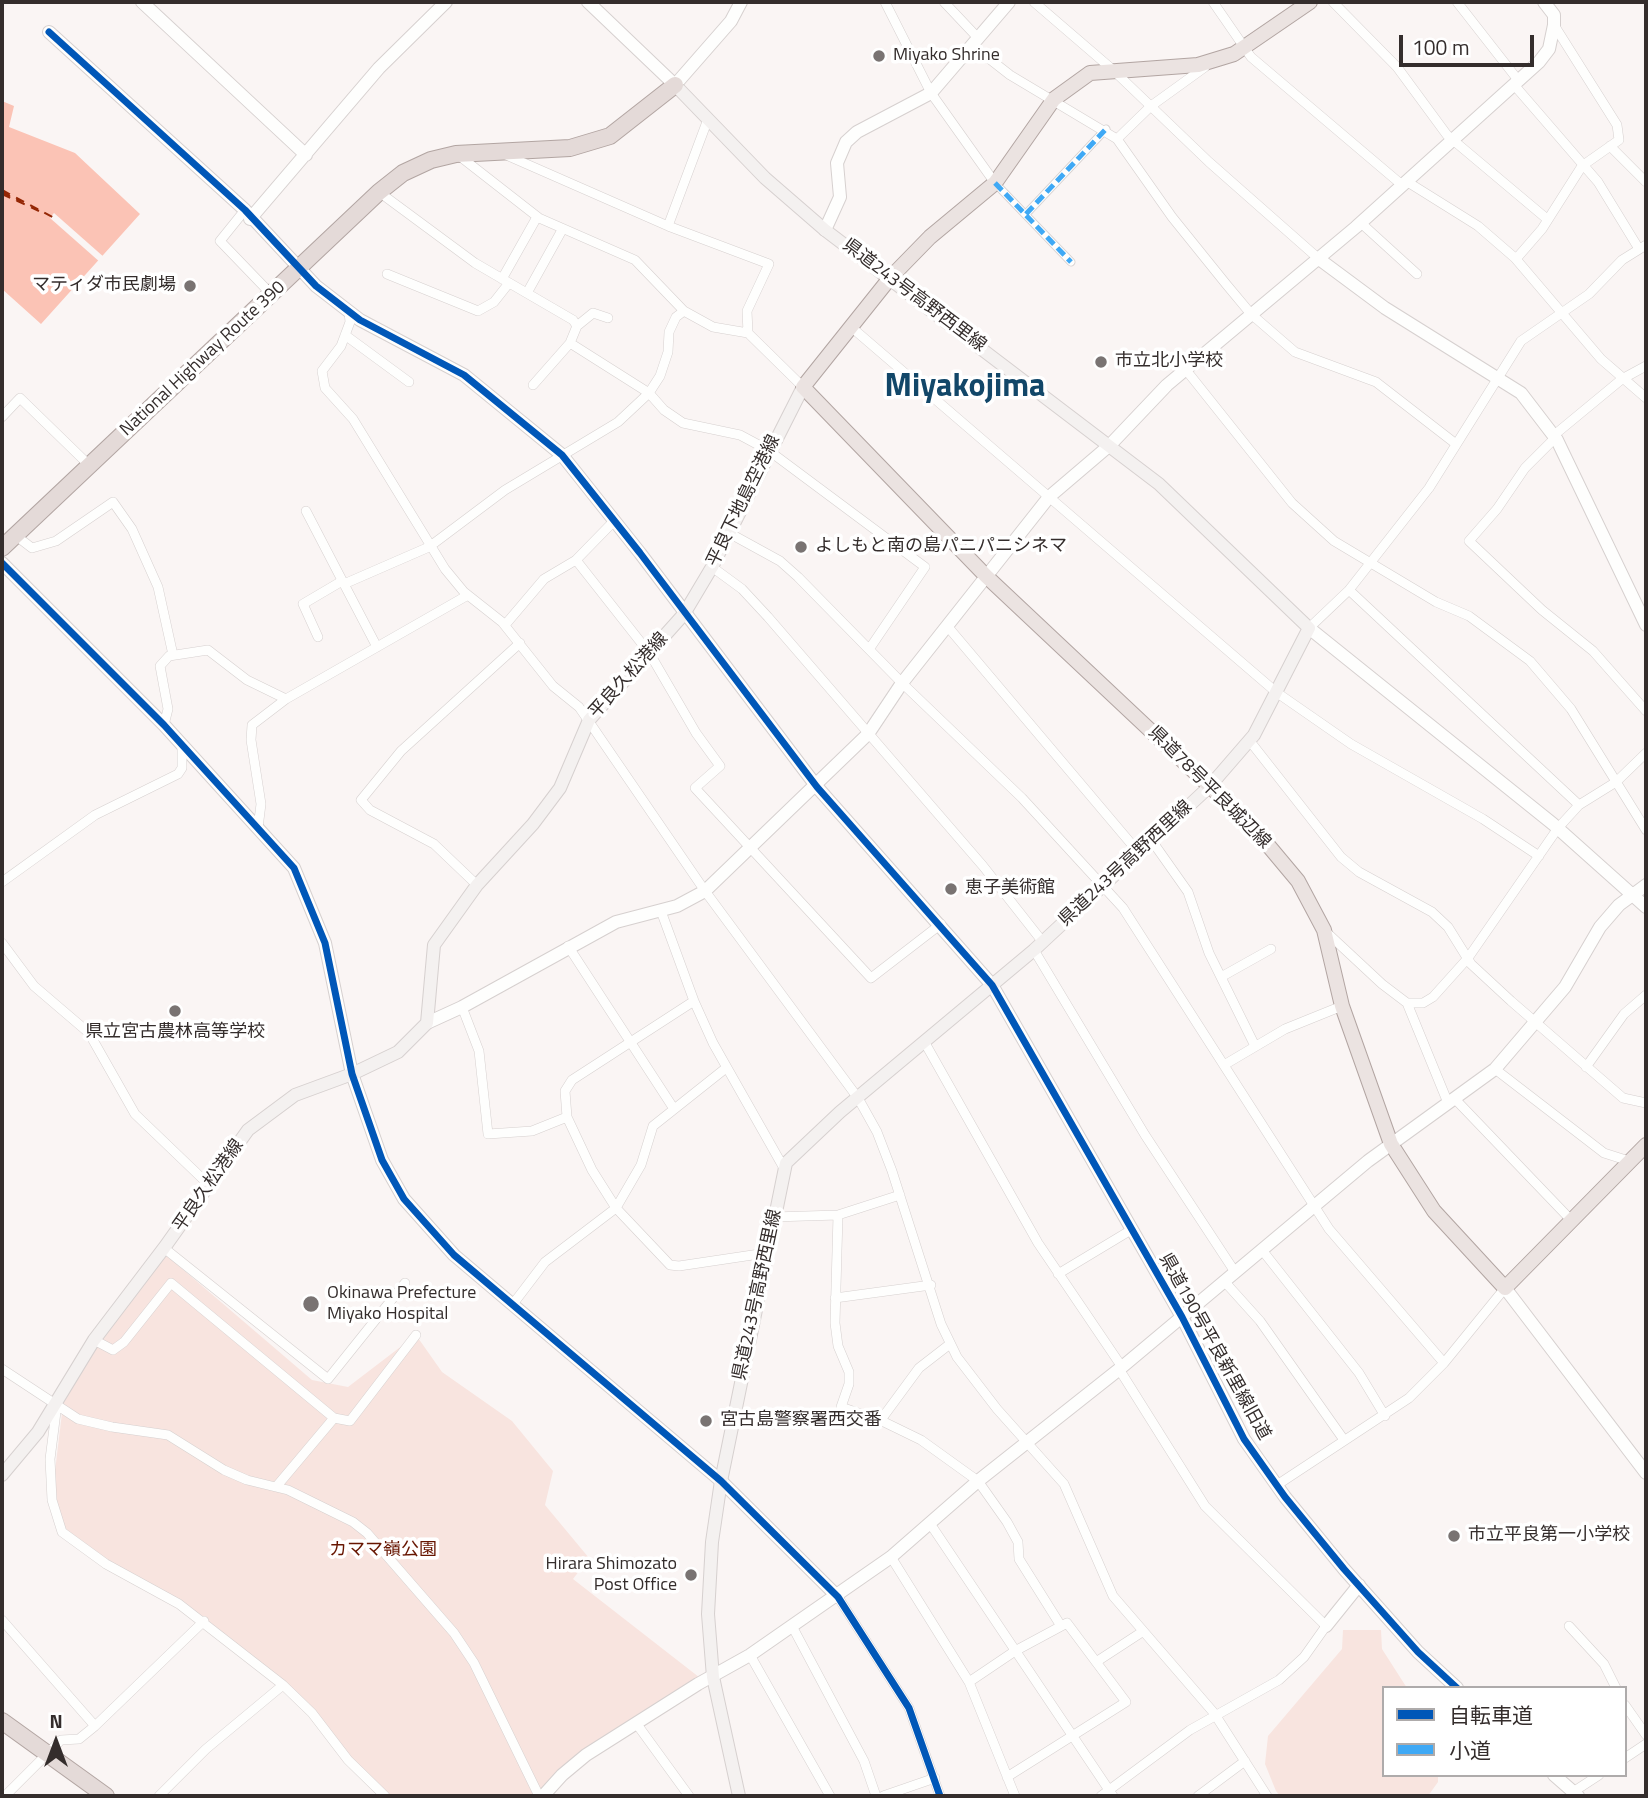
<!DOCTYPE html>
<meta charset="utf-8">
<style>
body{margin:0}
#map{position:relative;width:1648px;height:1798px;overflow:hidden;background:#faf5f4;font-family:"Titillium Web","Noto Sans JP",sans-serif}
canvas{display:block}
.frame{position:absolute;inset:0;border:4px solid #342d2c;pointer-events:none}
.legend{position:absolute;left:1382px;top:1686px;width:245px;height:91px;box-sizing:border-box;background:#fff;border:2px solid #aeabab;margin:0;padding:9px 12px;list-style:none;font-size:21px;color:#342d2c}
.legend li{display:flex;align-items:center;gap:14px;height:35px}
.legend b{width:35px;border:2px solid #aeabab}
.north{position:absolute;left:21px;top:1707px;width:70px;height:70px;-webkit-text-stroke:5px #fff;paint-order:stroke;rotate:0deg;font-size:19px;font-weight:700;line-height:28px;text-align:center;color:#342d2c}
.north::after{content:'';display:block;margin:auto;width:24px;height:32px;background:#342d2c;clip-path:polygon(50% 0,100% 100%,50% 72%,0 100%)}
.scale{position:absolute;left:1399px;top:35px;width:135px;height:32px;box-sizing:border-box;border:4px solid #342d2c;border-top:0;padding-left:9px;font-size:21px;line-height:24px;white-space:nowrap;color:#342d2c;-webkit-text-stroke:5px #fff;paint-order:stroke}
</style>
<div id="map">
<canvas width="1648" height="1798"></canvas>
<div class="frame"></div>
<ul class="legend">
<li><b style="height:9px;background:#0057b8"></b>自転車道</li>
<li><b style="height:9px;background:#3fa9f5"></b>小道</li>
</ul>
<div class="north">N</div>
<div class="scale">100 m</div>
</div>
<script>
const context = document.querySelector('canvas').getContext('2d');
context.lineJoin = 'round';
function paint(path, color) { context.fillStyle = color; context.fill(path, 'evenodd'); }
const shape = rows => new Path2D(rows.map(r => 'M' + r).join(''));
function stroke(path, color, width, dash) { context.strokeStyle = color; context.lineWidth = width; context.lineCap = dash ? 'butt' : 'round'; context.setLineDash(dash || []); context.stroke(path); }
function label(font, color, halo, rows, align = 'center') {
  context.font = font + ' "Titillium Web","Noto Sans JP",sans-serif'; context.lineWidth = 7; context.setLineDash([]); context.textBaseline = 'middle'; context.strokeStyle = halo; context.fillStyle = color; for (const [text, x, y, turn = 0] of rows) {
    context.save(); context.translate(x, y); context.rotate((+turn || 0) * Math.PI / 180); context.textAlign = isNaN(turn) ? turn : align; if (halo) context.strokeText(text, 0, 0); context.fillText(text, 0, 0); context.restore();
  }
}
paint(shape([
 [166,1255,312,1380,348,1387,416,1335,442,1372,512,1421,553,1471,545,1505,589,1558,573,1579,704,1681,636,1723,545,1796,388,1796,283,1685,204,1621,62,1532,52,1496,62,1413,55,1407,94,1340],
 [1343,1630,1381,1630,1382,1649,1407,1688,1384,1688,1384,1775,1438,1775,1438,1782,1428,1796,1280,1796,1276,1791,1265,1764,1268,1736,1342,1649]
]), '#f8e4df');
paint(shape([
 [2,101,14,106,9,127,75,153,140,214,41,324,2,289]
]), '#fbc3b5');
paint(shape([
 [54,213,105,258,101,263,50,218]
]), '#faf5f4');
stroke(shape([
 [2,190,56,219],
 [2,192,21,202],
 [2,194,39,211]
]), '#942705', 2, [9, 7]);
const pedestrian = shape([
 [995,183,1071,262],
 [1026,214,1106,129]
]);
const minor = shape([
 [885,2,931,93,995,183],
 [944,2,978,38],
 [1034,2,1113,70,1209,162,1319,259],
 [1213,2,1251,57,1402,185],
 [1333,2,1397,67,1447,135,1547,219],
 [1457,2,1518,80],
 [973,46,1010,75,1117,139,1172,217,1226,284,1251,314,1295,352,1376,382,1456,444],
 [1515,86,1598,182,1639,249],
 [1117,139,1151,106,1205,67],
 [1610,146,1646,182],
 [457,154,539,218,635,260,684,311,713,327,748,333,803,387],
 [506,155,668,226,769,264,747,311,748,333],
 [1406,181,1478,226,1515,258,1601,359,1646,398],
 [379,192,475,263,573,320,577,326,570,343,533,385],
 [245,210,220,241,272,295],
 [1361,223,1417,274],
 [668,226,708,119],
 [1516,259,1542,229,1582,166,1619,140,1617,125,1554,25],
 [387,274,478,311,494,302,509,283],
 [502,279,537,217],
 [527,293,562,230],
 [349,312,350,322,341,346,322,371,325,388,353,419,445,569,464,592,502,622,553,686,579,707,705,891,858,1098,877,1132,892,1171,941,1324,957,1357,997,1409,1064,1484,1113,1596,1214,1713,1267,1796],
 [577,326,593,313,608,318],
 [850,326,1276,692,1351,744,1483,819,1539,856],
 [345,335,409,382],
 [570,343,649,393,664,410,683,423,740,435,768,450,925,567,870,648],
 [1186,370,1292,503,1334,541,1436,602,1469,616,1530,661,1571,709,1646,830],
 [2,417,20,398,90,466],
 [1553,436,1622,379,1646,366],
 [1555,438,1525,468,1497,509,1469,541,1542,610,1593,651,1646,711],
 [306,511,344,584],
 [729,533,780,561,798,577,902,683,1022,798,1123,908,1329,1229,1444,1363],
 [15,535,32,548,56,541,113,502,132,529,158,587,173,655],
 [576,560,650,654,696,733,720,766,695,788,871,978,941,924],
 [712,567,742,589,768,617,983,866,1042,941],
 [1349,590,1579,805],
 [505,625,544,579,576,560,615,520],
 [948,627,1139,853],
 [1309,628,1349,590,1429,488,1521,341,1589,294,1622,260,1646,245],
 [318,637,303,604,342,581],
 [377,647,344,584,429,547,505,490,618,422,649,393,660,376,668,352,669,332,676,317,684,311],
 [164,725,168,709,160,666,169,656,208,650,247,680,286,699,468,595],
 [1249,740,1341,857,1359,872,1432,912,1448,927,1471,964,1511,1001,1623,1098,1646,1103],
 [258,828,261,804,251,740,252,725,286,699],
 [1152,841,1188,892,1209,953,1255,1046],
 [2,882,95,815,178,774,182,768,182,745],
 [477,885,434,844,370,810,361,800,401,751,520,643],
 [661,911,694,1001,713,1043,785,1170],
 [1324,930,1382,984,1407,1003,1423,1003,1433,997,1468,958,1558,828,1579,805,1616,782,1646,753],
 [2,943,34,986,89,1033,135,1114,208,1184],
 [568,946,674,1109],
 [1034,950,1145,1135,1235,1272],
 [1221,977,1271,949],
 [694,1001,572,1080,565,1091,567,1117,592,1170,616,1208,670,1265,679,1266,766,1253],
 [1407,1003,1448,1103],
 [462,1007,479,1051,488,1134,532,1131,567,1117],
 [925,1043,1038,1243,1122,1367],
 [1224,1065,1285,1029,1342,1006],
 [1586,1067,1624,1014,1646,995],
 [1495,1069,1604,1153,1629,1161],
 [1455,1099,1571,1220],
 [838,1215,835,1323,838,1346,849,1372,849,1384,841,1407,884,1422,921,1440,978,1481,1007,1522,1018,1542,1019,1559,1061,1626],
 [773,1217,838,1215,900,1195],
 [164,1248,328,1379,405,1283],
 [1262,1250,1359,1373,1385,1416],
 [1058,1274,1131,1230],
 [1224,1281,1260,1321,1344,1440],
 [835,1298,931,1285],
 [513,1304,545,1262,616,1208,641,1165,653,1126,726,1068],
 [94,1340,113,1350,124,1342,171,1283,334,1418],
 [2,1369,78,1419,112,1427,168,1435,224,1470,247,1480,288,1490,353,1522,367,1533,454,1633,474,1663,539,1796],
 [57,1404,50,1459,52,1500,62,1532,106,1564,179,1604,283,1685,312,1713,348,1760,385,1796],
 [880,1421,919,1368,950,1344],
 [1277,1485,1409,1398,1444,1363,1505,1288],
 [276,1487,334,1418,350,1421,416,1335],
 [931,1525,1113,1796],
 [891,1557,969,1682,1015,1796],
 [838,1597,909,1708,940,1796],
 [2,1620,95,1726],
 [792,1626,864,1761,876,1796],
 [1569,1626,1604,1664,1616,1688],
 [750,1655,830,1796],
 [1096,1662,1142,1632],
 [969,1682,1015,1651,1067,1623,1126,1702,1007,1777],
 [1625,1705,1646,1735],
 [636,1723,689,1796],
 [1625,1758,1646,1744],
 [1573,1792,1599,1775],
 [5,1796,61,1740,79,1739,95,1726,204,1621],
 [159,1796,206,1749,283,1685],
 [883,1796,935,1778],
 [1101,1796,1190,1730,1279,1680,1304,1657,1326,1626,1205,1506,1119,1369],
 [1198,1796,1245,1761]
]);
const tertiary = shape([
 [142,2,306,155],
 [588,2,675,85,731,21,741,2],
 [49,32,245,210,316,286,360,320,464,375,562,455,640,553,817,787,992,985,1182,1317,1244,1439,1285,1497,1344,1569,1418,1652,1457,1688],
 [250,219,379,68,446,2],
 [825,230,840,197,837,163,846,142,857,132,931,93,1009,2],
 [1319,259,1385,308,1521,393,1557,440,1646,625],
 [2,563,164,725,294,868,325,943,352,1074,382,1160,404,1199,454,1255,721,1481,838,1597],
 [1309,628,1553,824,1646,907],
 [427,1023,462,1007,616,922,677,906,705,891,868,734,902,683,1049,497,1110,445,1167,385,1356,227,1539,62,1549,49,1554,25,1554,15,1544,2],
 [1505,1288,1646,1473],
 [1326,1626,1359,1585],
 [1554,1775,1578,1796],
 [543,1796,562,1775,586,1755,698,1684,750,1655,891,1557,978,1481,1122,1367,1368,1161,1495,1069,1565,987,1600,927,1619,905,1646,885]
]);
const secondary = shape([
 [675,85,765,178,825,230,1159,484,1309,628,1254,735,1209,787,1034,950,840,1112,786,1163,721,1481,712,1542,708,1614,713,1677,739,1796],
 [2,1475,38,1432,94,1340,164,1248,248,1130,295,1095,352,1074,398,1052,427,1023,434,945,477,885,533,824,560,788,589,720,684,614,712,567,803,387]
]);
const primary = shape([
 [1310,2,1234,54,1198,65,1090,73,1054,99,995,183,930,237,890,278,803,387,986,576,1252,826,1298,881,1324,930,1342,1006,1391,1144,1434,1211,1505,1288,1646,1145]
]);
const trunk = shape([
 [2,548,379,192,403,173,431,160,456,154,570,148,610,136,675,85],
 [2,1721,106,1796]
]);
stroke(pedestrian, '#d6d0cf', 9);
stroke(minor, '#d6d0cf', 10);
stroke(tertiary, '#d6d0cf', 14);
stroke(secondary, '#d6d0cf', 14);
stroke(primary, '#b2a5a2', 16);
stroke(trunk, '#b2a5a2', 18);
stroke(pedestrian, '#fefefd', 7);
stroke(minor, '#fefefd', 9);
stroke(tertiary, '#fefefd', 12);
stroke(secondary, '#f4f1f0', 12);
stroke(primary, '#ebe3e1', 14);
stroke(trunk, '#e4dad8', 16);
stroke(shape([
 [995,183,1071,262],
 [1026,214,1106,129]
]), '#3fa9f5', 5, [10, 5]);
stroke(shape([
 [49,32,245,210,316,286,360,320,464,375,562,455,640,553,817,787,992,985,1182,1317,1244,1439,1285,1497,1344,1569,1418,1652,1457,1688],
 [2,563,164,725,294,868,325,943,352,1074,382,1160,404,1199,454,1255,721,1481,838,1597,909,1708,940,1796]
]), '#0057b8', 7);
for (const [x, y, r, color] of [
 [879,56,7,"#797372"],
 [190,286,7,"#797372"],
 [1101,362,7,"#797372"],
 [801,547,7,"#797372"],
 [951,889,7,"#797372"],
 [175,1011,7,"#797372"],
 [311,1304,9,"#797372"],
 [706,1421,7,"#797372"],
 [1454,1536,7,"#797372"],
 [691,1575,7,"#797372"]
]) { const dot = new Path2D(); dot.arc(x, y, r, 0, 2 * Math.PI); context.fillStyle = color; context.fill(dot); stroke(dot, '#fff', 2.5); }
label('18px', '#342d2c', '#fff', [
 ["Miyako Shrine",893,56],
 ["マティダ市民劇場",176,286,"right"],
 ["市立北小学校",1115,362],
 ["よしもと南の島パニパニシネマ",815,547],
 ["恵子美術館",965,889],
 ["県立宮古農林高等学校",175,1033,"center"],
 ["Okinawa Prefecture",327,1294],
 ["Miyako Hospital",327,1315],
 ["宮古島警察署西交番",720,1421],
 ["市立平良第一小学校",1468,1536],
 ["Hirara Shimozato",677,1565,"right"],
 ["Post Office",677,1586,"right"]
], 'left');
label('18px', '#342d2c', '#fff', [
 ["県道243号高野西里線",914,296,37],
 ["National Highway Route 390",203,359,-43],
 ["平良下地島空港線",744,501,-64],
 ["平良久松港線",629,676,-48],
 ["県道78号平良城辺線",1209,788,45],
 ["県道243号高野西里線",1126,864,-43],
 ["平良久松港線",209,1186,-55],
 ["県道243号高野西里線",758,1295,-78],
 ["県道190号平良新里線旧道",1214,1347,61]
]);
label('18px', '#671500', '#fff', [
 ["カママ嶺公園",383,1551]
]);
label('bold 32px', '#124769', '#fff', [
 ["Miyakojima",965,388]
]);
</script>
